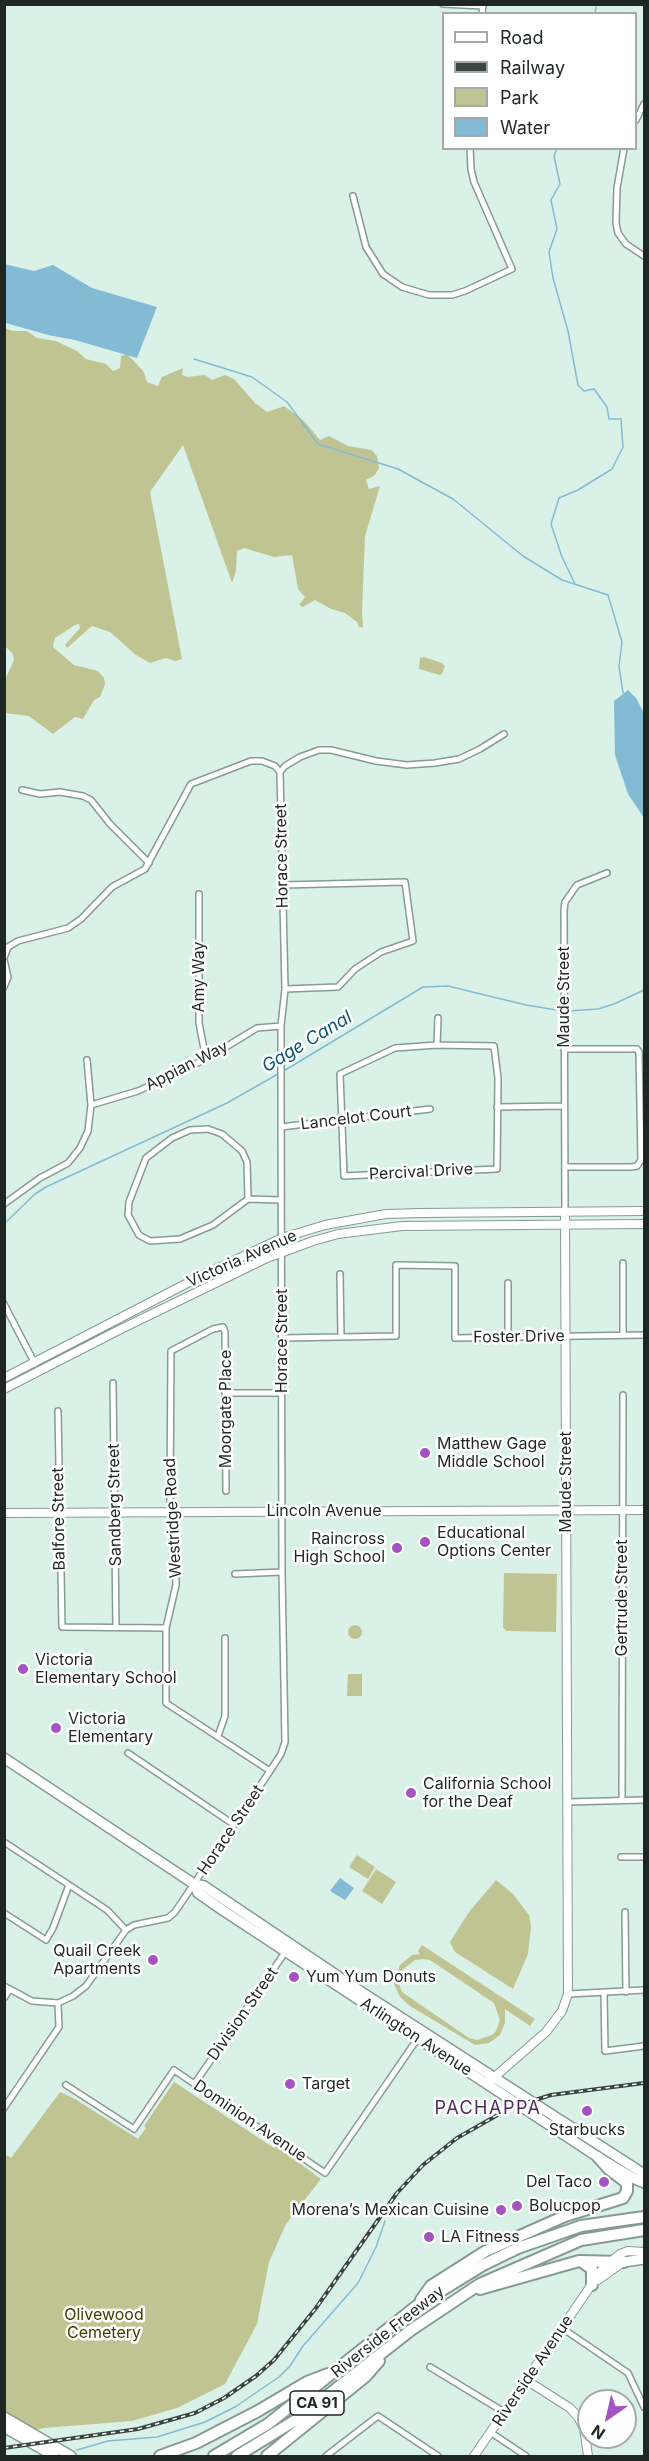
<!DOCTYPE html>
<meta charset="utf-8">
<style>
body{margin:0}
#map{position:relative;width:649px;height:2461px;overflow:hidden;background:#daf1e8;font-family:Inter,sans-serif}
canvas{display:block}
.frame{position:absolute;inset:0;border:6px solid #1f2724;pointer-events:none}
.legend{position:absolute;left:442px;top:12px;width:195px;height:138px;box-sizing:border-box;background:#fff;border:2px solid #a5a9a7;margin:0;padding:8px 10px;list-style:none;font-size:18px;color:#1f2724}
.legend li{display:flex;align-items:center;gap:12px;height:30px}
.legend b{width:30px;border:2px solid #a5a9a7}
.north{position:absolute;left:577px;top:2389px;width:60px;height:60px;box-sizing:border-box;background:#fff;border:2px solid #a5a9a7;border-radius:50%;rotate:214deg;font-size:16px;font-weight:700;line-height:24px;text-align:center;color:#1f2724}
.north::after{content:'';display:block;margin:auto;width:21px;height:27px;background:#a453c3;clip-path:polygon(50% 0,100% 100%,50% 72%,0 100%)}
</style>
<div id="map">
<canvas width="649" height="2461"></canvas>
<div class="frame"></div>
<ul class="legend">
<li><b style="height:8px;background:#fff"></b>Road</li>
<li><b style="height:8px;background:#3a4541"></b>Railway</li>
<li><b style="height:16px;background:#c0c493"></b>Park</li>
<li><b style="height:16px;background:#83bbd4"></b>Water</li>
</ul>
<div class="north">N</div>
</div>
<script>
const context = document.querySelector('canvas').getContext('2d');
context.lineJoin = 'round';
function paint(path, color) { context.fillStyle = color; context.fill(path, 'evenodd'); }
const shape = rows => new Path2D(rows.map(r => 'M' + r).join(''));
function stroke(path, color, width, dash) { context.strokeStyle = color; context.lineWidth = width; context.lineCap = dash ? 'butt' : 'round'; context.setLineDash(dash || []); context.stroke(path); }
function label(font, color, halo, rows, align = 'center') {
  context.font = font + ' Inter,sans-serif'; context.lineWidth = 5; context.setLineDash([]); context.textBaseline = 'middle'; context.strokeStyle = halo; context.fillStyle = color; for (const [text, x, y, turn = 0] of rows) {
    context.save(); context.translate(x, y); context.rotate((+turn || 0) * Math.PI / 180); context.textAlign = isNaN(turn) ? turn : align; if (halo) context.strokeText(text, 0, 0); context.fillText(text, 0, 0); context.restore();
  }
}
paint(shape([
 [4,328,14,331,27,331,37,338,56,341,77,351,86,359,106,364,113,371,120,368,121,356,127,354,144,372,147,382,158,386,162,377,183,368,182,375,187,377,205,375,212,380,225,375,234,379,255,403,267,412,284,406,303,420,320,440,329,436,348,446,372,450,377,456,379,468,375,475,366,480,369,489,380,486,365,536,362,611,363,627,359,627,357,622,345,613,331,609,315,600,303,607,299,605,305,597,298,589,292,555,274,557,244,548,237,551,236,571,232,583,183,445,150,492,182,659,175,661,166,658,150,663,136,655,110,632,92,626,67,648,65,645,80,628,79,624,75,625,55,638,53,647,74,665,98,671,104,678,105,684,100,697,94,700,83,719,75,717,53,734,29,716,5,713,5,680,14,660,13,654,4,645],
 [424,657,442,663,445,666,442,674,440,675,419,669,420,658],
 [504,1573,557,1574,556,1632,506,1631,503,1627],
 '348 1632a7 7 0 1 1 14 0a7 7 0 1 1-14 0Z',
 [348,1674,362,1674,362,1696,347,1696],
 [357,1855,375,1867,368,1879,349,1867],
 [376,1869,396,1882,382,1904,362,1891],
 [496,1880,513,1894,529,1915,531,1926,528,1954,513,1989,455,1952,450,1942,469,1912],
 [422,1945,535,2019,530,2026,505,2009,505,2023,500,2035,489,2043,475,2045,410,2006,400,1997,394,1984,395,1978,400,1965,412,1955,420,1954,418,1951],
 [423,1959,430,1960,494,2003,500,2020,496,2031,492,2035,477,2040,469,2038,402,1992,399,1984,402,1970,415,1960],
 [174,2082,274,2148,276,2146,321,2179,286,2224,269,2262,257,2324,225,2384,177,2408,132,2421,44,2428,5,2437,5,2159,7,2155,11,2158,60,2092,75,2099,138,2139,146,2128,144,2126]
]), '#c0c493');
paint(shape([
 [4,264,34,271,53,265,92,288,157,307,137,358,75,340,48,335,6,323],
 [628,690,636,698,644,713,644,818,628,794,615,755,614,701],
 [340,1878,354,1888,345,1900,330,1891]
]), '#83bbd4');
stroke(shape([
 [595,14,596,7],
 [557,148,554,156,560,184,551,200,557,229,549,252,553,278,568,331,578,385,584,391,594,389,607,407,609,419,621,419,623,447,612,469,578,490,559,498,551,524,562,557,575,584],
 [194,359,252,377,287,402,318,444,398,469,453,499,523,556,562,580,608,595,622,642,619,666,623,693],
 [567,1011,598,1009,614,1004,644,990],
 [282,1072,423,987,448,986,526,1005,563,1011],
 [4,1224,35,1194,46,1187,227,1103,278,1074],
 [77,2450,108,2441,157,2437,205,2422,235,2407,279,2377,290,2366,303,2346,358,2283,376,2247,385,2221]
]), '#83bbd4', 1.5);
const street = shape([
 [443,4,483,6],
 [482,14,483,4],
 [636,120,644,104],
 [624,148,617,188,616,223,618,233,626,244,644,256],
 [353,196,366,247,383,274,402,287,429,295,452,295,465,291,512,269,474,182,471,169,470,148],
 [280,772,285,766,300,757,319,750,331,750,376,761,407,765,435,763,459,759,480,749,504,734],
 [22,790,40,794,60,792,83,796,91,800,110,824,149,863],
 [283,885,405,882,413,941,381,952,355,969,338,987,285,989],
 [199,894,199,1023,206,1059],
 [4,958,8,947,18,941,68,928,81,919,112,887,145,869,191,784,251,761,262,761,275,766,280,772],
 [4,960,8,977,4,987],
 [437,1045,494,1046,498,1078,497,1169,344,1176,340,1074,395,1048,437,1045],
 [437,1045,438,1018],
 [564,1049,637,1049,639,1052,641,1160,637,1166,631,1167,565,1167],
 [91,1105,138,1091,206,1059,257,1028,281,1026],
 [497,1107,564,1106],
 [281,1127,430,1109],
 [208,1129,222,1134,242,1151,247,1162,248,1199,213,1225,180,1239,150,1241,139,1235,128,1215,129,1202,146,1158,172,1138,190,1130,208,1129],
 [248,1199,281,1200],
 [4,1204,40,1178,68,1163,80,1148,88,1131,91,1105,87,1060],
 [565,1212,564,911,565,902,577,885,607,873],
 [623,1263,623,1335],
 [340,1274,341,1337],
 [4,1304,35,1364],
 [508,1337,508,1283],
 [283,1338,396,1336,396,1265,455,1266,455,1338,644,1335],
 [113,1383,116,1627],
 [225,1393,282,1393],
 [58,1411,62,1627,166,1628],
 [226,1491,225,1332,223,1327,213,1329,171,1351,170,1502,175,1518,176,1585,166,1628,166,1703,270,1771],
 [235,1574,282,1572],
 [218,1736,225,1716,225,1638],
 [128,1753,233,1824],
 [622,1800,623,1395],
 [568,1802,644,1800],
 [4,1842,107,1910,126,1930],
 [621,1857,644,1857],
 [625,1912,626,1992],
 [4,1913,46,1940,53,1928,69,1885],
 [4,1986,32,2001,58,2003],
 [604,1993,605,2051,644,2046],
 [568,1994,644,1990],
 [4,1998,10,1989],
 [195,2083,286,1951],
 [66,2085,134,2129,174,2070,325,2173,418,2038],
 [4,2108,59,2027,58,2003,73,1996,86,1986,126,1930,134,1925,168,1918,175,1912,270,1771,281,1754,285,1742,282,1572,281,1071,281,1026,285,989,280,772],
 [562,2328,628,2373,644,2407],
 [430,2367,504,2412],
 [490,2432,526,2456],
 [326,2456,378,2416,438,2456]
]);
const secondary = shape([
 [4,1378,205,1274,282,1238,325,1225,386,1214,420,1213,644,1211],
 [4,1389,119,1330,267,1258,313,1241,338,1234,402,1226,644,1224],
 [4,1513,644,1510],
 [490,2081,546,2032,562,2011,568,1994,565,1212],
 [598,2280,622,2263],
 [526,2380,570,2408,578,2417,584,2428,588,2456],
 [474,2456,603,2268,620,2254,628,2251,644,2252]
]);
const primary = shape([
 [4,1758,194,1884,204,1886,363,1993,644,2174],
 [194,1884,198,1893,224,1911,598,2157,635,2179,644,2183],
 [624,2262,644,2259],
 [4,2417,71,2456],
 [4,2427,54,2456]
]);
const highway = shape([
 [582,2262,592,2269,592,2285],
 [480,2289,579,2261,624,2262],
 [421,2300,431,2286,486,2251,565,2216,623,2198,627,2191,627,2183,609,2169,598,2157],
 [160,2456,196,2443,258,2411,307,2382,328,2374],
 [214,2456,268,2424,418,2305,483,2265,518,2248,581,2226,644,2217],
 [237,2456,299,2418,411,2330,480,2284,581,2240,644,2230],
 [267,2456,366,2376,379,2361]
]);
stroke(street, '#869b93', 8);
stroke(secondary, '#869b93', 10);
stroke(primary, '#869b93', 12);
stroke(highway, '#869b93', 14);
stroke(street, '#fff', 5);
stroke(secondary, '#fff', 8);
stroke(primary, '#fff', 9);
stroke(highway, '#fff', 10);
const rail = shape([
 [4,2448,138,2429,195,2413,224,2398,256,2376,274,2360,316,2308,397,2193,423,2165,457,2138,510,2108,551,2095,644,2083]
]);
stroke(rail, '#3a4541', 4);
stroke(rail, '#fff', 1.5, [4.5]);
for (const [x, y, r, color] of [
 [425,1453,6,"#a453c3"],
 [425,1542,6,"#a453c3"],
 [397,1548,6,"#a453c3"],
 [23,1669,6,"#a453c3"],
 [56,1728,6,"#a453c3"],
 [411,1793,6,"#a453c3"],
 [153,1960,6,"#a453c3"],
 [294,1977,6,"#a453c3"],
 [290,2084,6,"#a453c3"],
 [587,2111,6,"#a453c3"],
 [604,2182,6,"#a453c3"],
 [517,2206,6,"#a453c3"],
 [501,2210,6,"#a453c3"],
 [429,2237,6,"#a453c3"]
]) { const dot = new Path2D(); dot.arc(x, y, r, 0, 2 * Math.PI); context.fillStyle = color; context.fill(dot); stroke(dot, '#fff', 2); }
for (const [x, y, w] of [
 [317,2403,54]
]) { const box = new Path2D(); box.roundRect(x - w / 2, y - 12, w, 24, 4.5); context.fillStyle = '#fff'; context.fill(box); stroke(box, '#1f2724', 1.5); }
label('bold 15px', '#1f2724', null, [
 ["CA 91",317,2403]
]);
label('16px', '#1f2724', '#fff', [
 ["Horace Street",282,856,-91],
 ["Amy Way",199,977,-90],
 ["Maude Street",564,997,-90],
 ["Appian Way",187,1066,-27],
 ["Lancelot Court",356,1118,-7],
 ["Percival Drive",421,1172,-3],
 ["Victoria Avenue",242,1259,-24],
 ["Foster Drive",519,1337,-1],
 ["Horace Street",282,1341,-90],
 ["Moorgate Place",226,1409,-90],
 ["Maude Street",566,1482,-90],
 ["Sandberg Street",115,1505,-91],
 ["Lincoln Avenue",324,1511],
 ["Westridge Road",173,1518,-93],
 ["Balfore Street",59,1519,-91],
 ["Gertrude Street",622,1598,-90],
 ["Horace Street",231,1830,-56],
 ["Division Street",243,2014,-55],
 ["Arlington Avenue",416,2037,33],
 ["Dominion Avenue",250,2121,34],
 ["Riverside Freeway",388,2332,-38],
 ["Riverside Avenue",533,2371,-56]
]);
label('16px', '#1f2724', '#fff', [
 ["Matthew Gage",437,1444],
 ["Middle School",437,1462],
 ["Educational",437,1533],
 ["Options Center",437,1551],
 ["Raincross",385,1539,"right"],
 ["High School",385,1557,"right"],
 ["Victoria",35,1660],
 ["Elementary School",35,1678],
 ["Victoria",68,1719],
 ["Elementary",68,1737],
 ["California School",423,1784],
 ["for the Deaf",423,1802],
 ["Quail Creek",141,1951,"right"],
 ["Apartments",141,1969,"right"],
 ["Yum Yum Donuts",306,1977],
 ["Target",302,2084],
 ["Starbucks",587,2130,"center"],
 ["Del Taco",592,2182,"right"],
 ["Bolucpop",529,2206],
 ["Morena’s Mexican Cuisine",489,2210,"right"],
 ["LA Fitness",441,2237]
], 'left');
label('16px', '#3d3f00', '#fff', [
 ["Olivewood",104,2315],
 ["Cemetery",104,2333]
]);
label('italic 18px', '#09556f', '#fff', [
 ["Gage Canal",307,1042,-31]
]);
context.letterSpacing = '1.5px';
label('18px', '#512a61', '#fff', [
 ["PACHAPPA",488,2109]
]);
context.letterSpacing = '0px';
</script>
